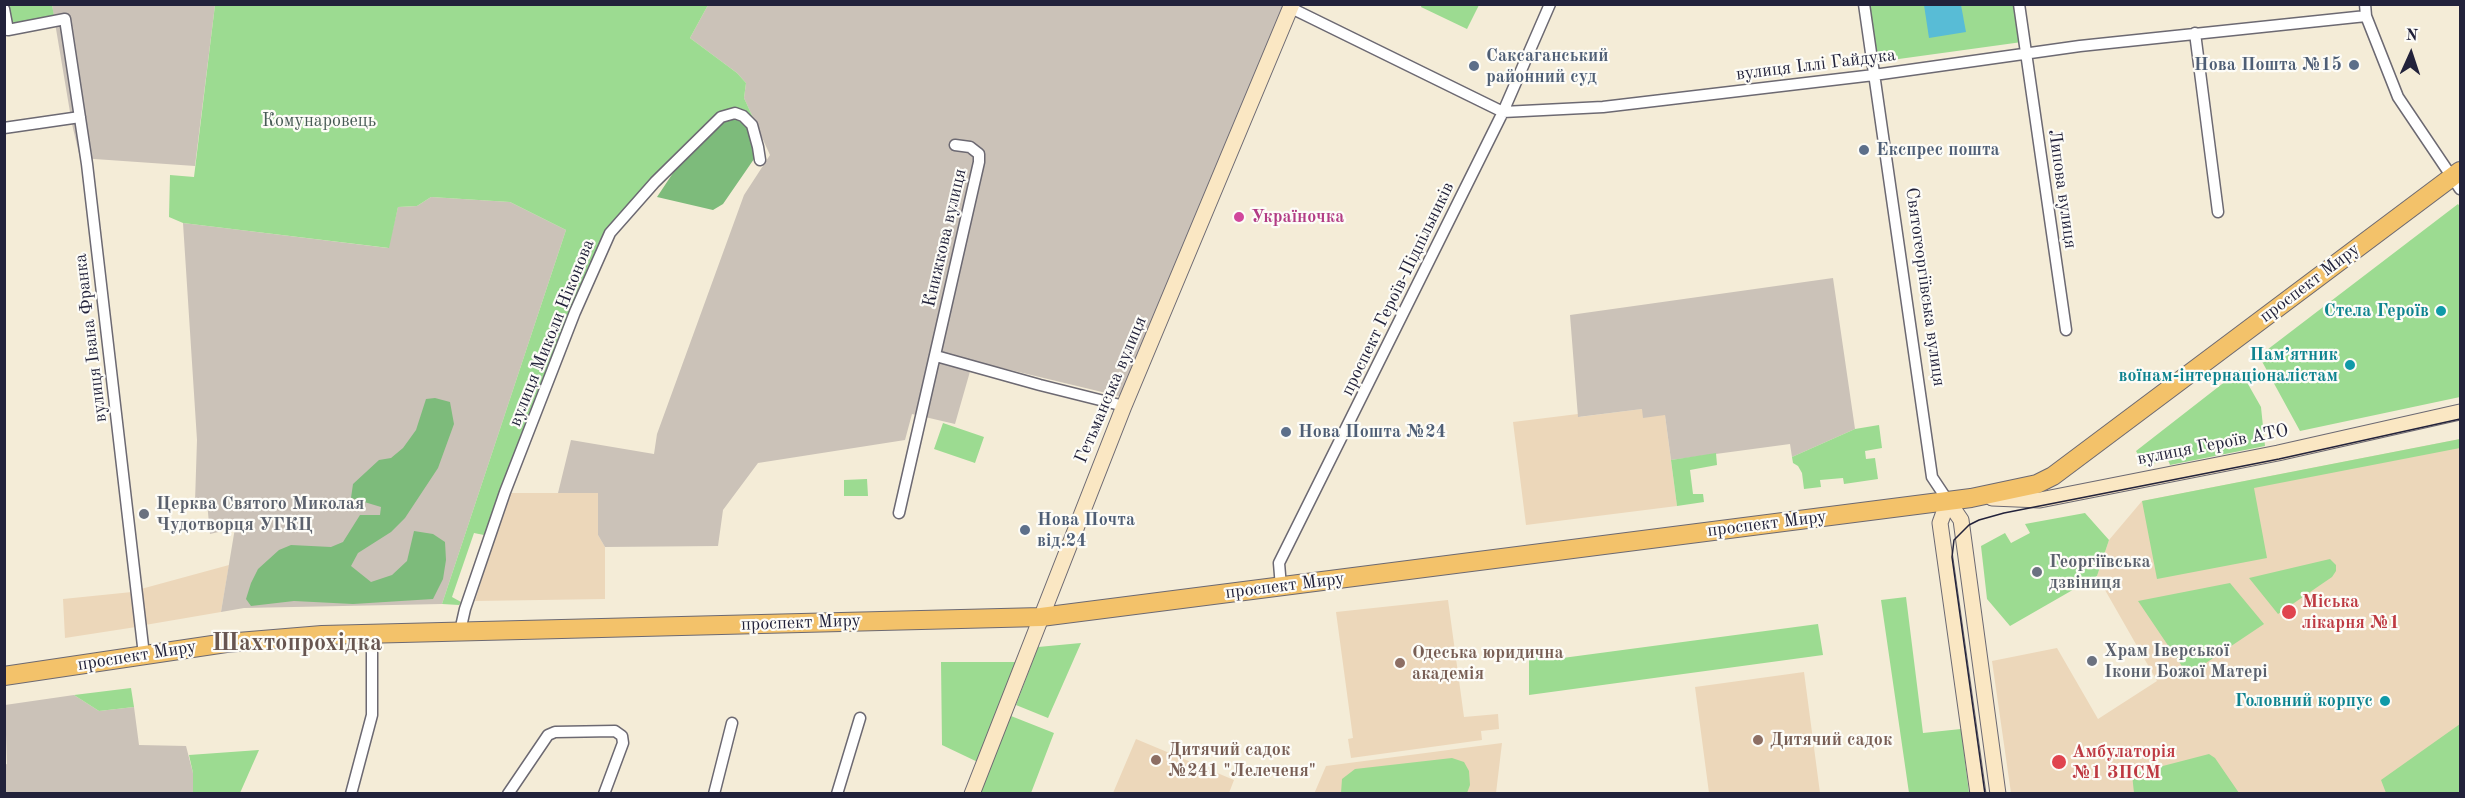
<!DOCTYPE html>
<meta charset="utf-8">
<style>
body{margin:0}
#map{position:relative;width:2465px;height:798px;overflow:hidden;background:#f4ecd7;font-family:"Old Standard TT",serif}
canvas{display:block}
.frame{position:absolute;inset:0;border:6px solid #22223b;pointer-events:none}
.north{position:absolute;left:2381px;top:24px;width:60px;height:60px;-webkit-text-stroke:4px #fdfcf7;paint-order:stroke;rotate:3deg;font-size:16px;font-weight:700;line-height:24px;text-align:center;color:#22223b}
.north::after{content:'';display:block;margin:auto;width:21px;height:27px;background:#22223b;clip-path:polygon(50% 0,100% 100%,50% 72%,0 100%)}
</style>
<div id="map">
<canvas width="2465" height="798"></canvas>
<div class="frame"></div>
<div class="north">N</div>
</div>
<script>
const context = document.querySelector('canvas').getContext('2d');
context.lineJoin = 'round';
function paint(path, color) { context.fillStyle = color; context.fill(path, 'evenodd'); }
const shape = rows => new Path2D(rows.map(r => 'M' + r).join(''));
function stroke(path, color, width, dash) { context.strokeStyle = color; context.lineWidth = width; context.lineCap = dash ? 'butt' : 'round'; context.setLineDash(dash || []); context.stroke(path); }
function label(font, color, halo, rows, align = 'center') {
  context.font = font + ' "Old Standard TT",serif'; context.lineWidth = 4.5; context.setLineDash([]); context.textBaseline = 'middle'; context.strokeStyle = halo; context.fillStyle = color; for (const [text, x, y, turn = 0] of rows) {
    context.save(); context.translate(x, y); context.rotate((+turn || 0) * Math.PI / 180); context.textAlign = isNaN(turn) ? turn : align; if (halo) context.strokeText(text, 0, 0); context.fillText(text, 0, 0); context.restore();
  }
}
paint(shape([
 [1642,409,1665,415,1677,506,1526,525,1513,422,1578,414,1579,417],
 [2460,439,2460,793,2011,793,1992,661,2057,648,2098,719,2157,681,2097,576,2109,540,2142,501],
 [509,493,598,493,598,535,605,547,605,599,475,601],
 [229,565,221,612,145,625,141,589],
 [132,592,136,627,65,638,63,599],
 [1448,600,1464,717,1498,714,1499,729,1481,731,1482,740,1351,758,1348,739,1353,738,1336,612],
 [1804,672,1820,793,1709,793,1695,687],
 [1136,739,1234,780,1229,793,1113,793],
 [1502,743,1496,793,1314,794,1326,766]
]), '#ecd7ba');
paint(shape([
 [52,5,215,5,195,166,80,158,72,124],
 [708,5,1292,5,1127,398,973,361,955,424,912,414,905,440,758,463,723,510,718,546,605,547,598,535,598,493,558,493,571,440,654,454,657,434,744,195,770,155,744,98,746,83,737,73,690,38],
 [431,197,510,202,566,230,442,604,244,608,221,612,235,528,210,534,207,502,195,502,197,440,183,223,388,248,398,207,417,206],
 [1833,278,1855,429,1792,457,1790,444,1671,460,1665,415,1643,418,1642,409,1578,417,1570,315],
 [74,695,99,711,134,707,139,745,186,746,193,773,193,793,5,793,4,765,7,764,5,705]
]), '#cbc2b8');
paint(shape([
 [1422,4,1479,4,1479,5,1467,29,1421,7],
 [4,5,52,5,55,21,5,31],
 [215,5,708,5,690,38,737,73,746,83,744,98,755,122,652,179,605,230,578,291,484,535,474,533,452,597,461,602,459,605,442,604,566,230,510,202,431,197,417,206,398,207,389,248,183,223,169,217,170,175,194,177],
 [1869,5,2016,5,2022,42,1877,62],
 [2458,204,2460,207,2460,397,2300,431,2259,356],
 [2240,370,2261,407,2265,446,2170,465,2168,460,2144,466,2136,451],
 [943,423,984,437,975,463,934,449],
 [1879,425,1882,448,1865,451,1866,459,1875,458,1878,479,1844,484,1843,478,1820,480,1821,487,1804,489,1802,473,1798,466,1793,463,1792,457,1855,429],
 [2460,439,2460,448,2254,488,2267,558,2157,579,2142,501],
 [1716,453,1717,465,1690,470,1693,494,1703,494,1704,502,1677,506,1671,460],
 [867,479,868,496,844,496,844,480],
 [2085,513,2109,540,2097,576,2010,626,1987,599,1981,546,2005,533,2011,543,2030,533,2025,524],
 [2330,559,2336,565,2336,571,2332,577,2278,614,2249,578],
 [2230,583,2264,624,2188,675,2138,601],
 [1906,597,1923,733,1961,729,1969,793,1909,793,1881,600],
 [1818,624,1823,655,1529,695,1529,655,1548,653,1555,659],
 [1081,643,1048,718,1016,705,1038,647],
 [941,662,1023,662,984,765,942,745],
 [131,688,134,707,99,711,74,695],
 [1011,716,1054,733,1031,793,980,794],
 [2460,724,2460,793,2386,793,2381,780],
 [259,750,240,793,193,793,193,773,189,755],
 [2209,754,2215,758,2239,793,2134,793,2132,774],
 [1452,758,1464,762,1469,771,1470,785,1467,793,1341,793,1342,779,1355,769]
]), '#9cdb91');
paint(shape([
 [733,117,748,127,754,147,754,159,723,204,713,210,657,197,683,158,717,123],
 [435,398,450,402,454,424,438,468,405,518,391,532,358,553,351,566,371,582,392,575,407,561,414,531,433,534,445,542,446,560,443,579,433,599,353,604,294,601,251,606,246,599,251,583,258,569,279,550,291,545,331,547,343,542,360,515,380,515,381,507,351,498,353,484,379,460,391,458,403,448,416,430,426,399]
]), '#7dbb7b');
paint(shape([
 [1924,5,1961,5,1966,32,1929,38]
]), '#58bcd6');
const street = shape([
 [1864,4,1932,477,1948,501],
 [2019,4,2066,330],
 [2365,4,2366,16,2398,97,2460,189],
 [1291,8,1503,112,1603,107,1874,75,2080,46,2366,16],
 [4,9,8,30,65,19,87,164,144,655],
 [2195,33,2218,212],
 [4,128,80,117],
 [936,356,1040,385,1124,406],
 [899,513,979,162,979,154,970,147,955,145],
 [1281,587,1279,563,1503,112,1550,4],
 [460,631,465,609,505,492,575,312,610,233,655,182,721,117,735,113,743,116,752,125,758,147,760,160],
 [351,794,372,715,372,634],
 [508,794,548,735,555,732,615,731,622,736,623,743,604,794],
 [714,794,732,723],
 [837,794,860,718]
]);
const secondary = shape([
 [1992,498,2040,500,2278,453,2460,412],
 [1948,501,1961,520,1998,794],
 [1948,501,1940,523,1978,794],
 [972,794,1124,406,1292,4]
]);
const primary = shape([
 [4,676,226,643,322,635,1041,617,1971,498,2037,484,2053,476,2460,171]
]);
stroke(street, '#6c6972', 13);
stroke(secondary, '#6c6972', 17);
stroke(primary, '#6c6972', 20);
stroke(street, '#fff', 10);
stroke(secondary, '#fae7c3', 15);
stroke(primary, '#f3c26a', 18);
stroke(shape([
 [1985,794,1952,557,1954,540,1969,525,1979,520,2004,513,2279,459,2460,419]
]), '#22223b', 1.5);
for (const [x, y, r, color] of [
 [2354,65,6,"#5c6f8a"],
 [1474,66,6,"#5c6f8a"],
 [1864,150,6,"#5c6f8a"],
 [1239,217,6,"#d1479c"],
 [2441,311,6,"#0f9aa8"],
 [2350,365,6,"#0f9aa8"],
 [1286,432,6,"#5c6f8a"],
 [144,514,6,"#6b7280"],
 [1025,530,6,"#5c6f8a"],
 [2037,572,6,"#6b7280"],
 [2289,612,8,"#e0444e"],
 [2092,661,6,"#6b7280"],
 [1400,663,6,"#8d6e63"],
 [2385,701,6,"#0f9aa8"],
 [1758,740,6,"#8d6e63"],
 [1156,760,6,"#8d6e63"],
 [2059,762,8,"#e0444e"]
]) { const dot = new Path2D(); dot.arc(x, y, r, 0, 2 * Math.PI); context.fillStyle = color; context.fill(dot); stroke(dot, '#fdfcf7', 2); }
label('bold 18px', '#4e5e75', '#fdfcf7', [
 ["Саксаганський",1486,56],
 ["районний суд",1486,77],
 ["Нова Пошта №15",2342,65,"right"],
 ["Експрес пошта",1876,150],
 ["Нова Пошта №24",1298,432],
 ["Нова Почта",1037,520],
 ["від.24",1037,541]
], 'left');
label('18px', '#22223b', '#fdfcf7', [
 ["вулиця Іллі Гайдука",1816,65,-7],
 ["Липова вулиця",2062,189,82],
 ["Книжкова вулиця",945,238,-77],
 ["проспект Миру",2310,283,-37],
 ["Святогеоргіївська вулиця",1925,287,82],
 ["проспект Героїв-Підпільників",1398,289,-64],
 ["вулиця Миколи Ніконова",552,333,-68],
 ["вулиця Івана Франка",91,338,-97],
 ["Гетьманська вулиця",1111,390,-67],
 ["вулиця Героїв АТО",2213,445,-11],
 ["проспект Миру",1767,524,-7],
 ["проспект Миру",1285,586,-7],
 ["проспект Миру",801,623,-2],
 ["проспект Миру",137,656,-9]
]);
label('18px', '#475a55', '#fdfcf7', [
 ["Комунаровець",319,121]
]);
label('bold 18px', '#b23c85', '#fdfcf7', [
 ["Україночка",1251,217]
], 'left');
label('bold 18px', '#0d838f', '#fdfcf7', [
 ["Стела Героїв",2429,311],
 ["Пам’ятник",2338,355],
 ["воїнам-інтернаціоналістам",2338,376],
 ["Головний корпус",2373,701]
], 'right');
label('bold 18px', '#5b616d', '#fdfcf7', [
 ["Церква Святого Миколая",156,504],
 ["Чудотворця УГКЦ",156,525],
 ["Георгіївська",2049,562],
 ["дзвіниця",2049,583],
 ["Храм Іверської",2104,651],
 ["Ікони Божої Матері",2104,672]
], 'left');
label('bold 18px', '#be3a42', '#fdfcf7', [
 ["Міська",2302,602],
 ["лікарня №1",2302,623],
 ["Амбулаторія",2072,752],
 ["№1 ЗПСМ",2072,773]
], 'left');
label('bold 18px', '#785e54', '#fdfcf7', [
 ["Одеська юридична",1412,653],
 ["академія",1412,674],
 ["Дитячий садок",1770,740],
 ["Дитячий садок",1168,750],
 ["№241 \"Лелеченя\"",1168,771]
], 'left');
label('bold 24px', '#675550', '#fdfcf7', [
 ["Шахтопрохідка",297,644]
]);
</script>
